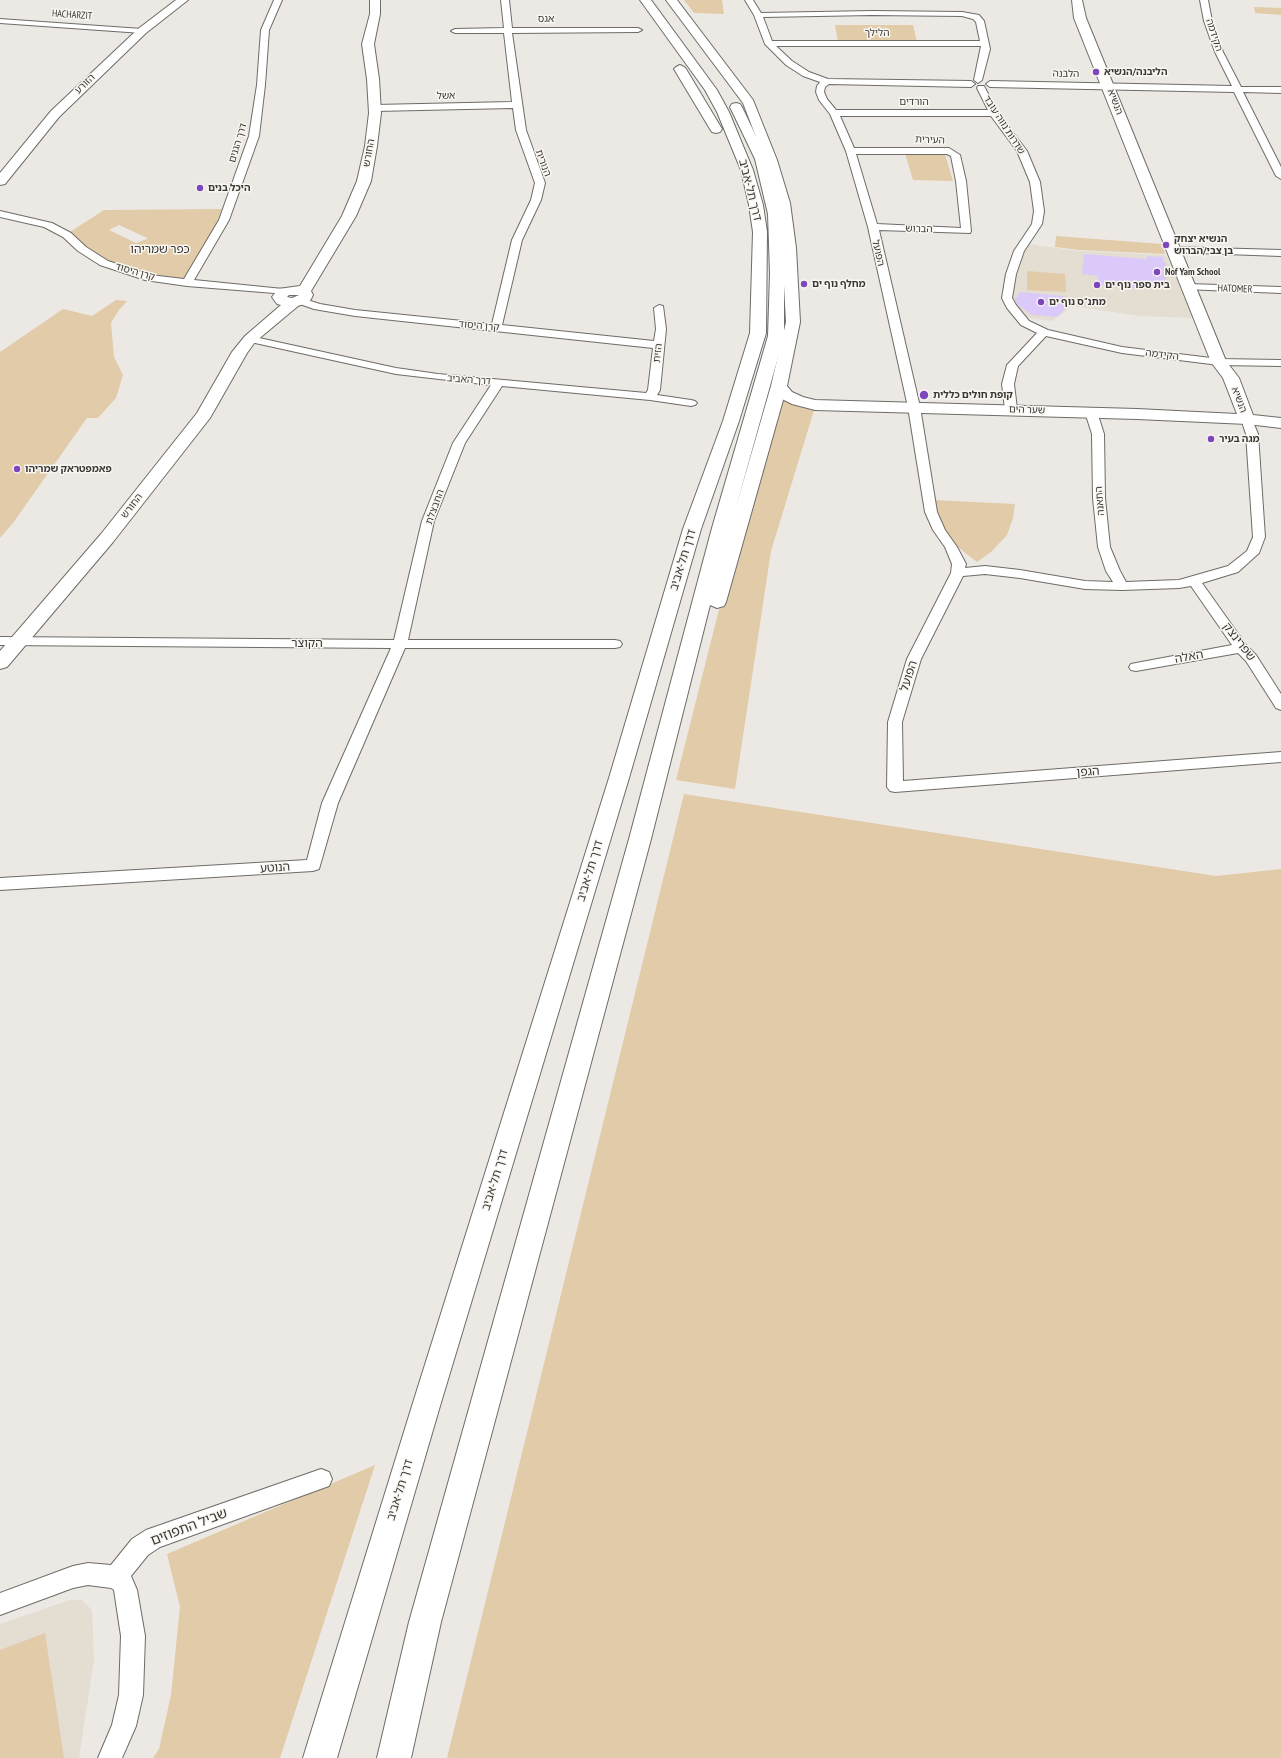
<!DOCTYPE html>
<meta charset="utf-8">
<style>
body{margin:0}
canvas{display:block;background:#ece9e4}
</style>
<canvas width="1281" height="1758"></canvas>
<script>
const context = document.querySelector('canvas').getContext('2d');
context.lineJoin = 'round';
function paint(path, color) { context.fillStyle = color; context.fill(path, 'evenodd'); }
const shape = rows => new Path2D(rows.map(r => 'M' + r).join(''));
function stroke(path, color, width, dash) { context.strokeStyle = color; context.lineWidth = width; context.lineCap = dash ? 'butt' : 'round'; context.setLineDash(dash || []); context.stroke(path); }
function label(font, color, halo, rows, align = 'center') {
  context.font = font + ' "PT Sans Narrow","Noto Sans Hebrew",sans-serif'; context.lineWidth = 3; context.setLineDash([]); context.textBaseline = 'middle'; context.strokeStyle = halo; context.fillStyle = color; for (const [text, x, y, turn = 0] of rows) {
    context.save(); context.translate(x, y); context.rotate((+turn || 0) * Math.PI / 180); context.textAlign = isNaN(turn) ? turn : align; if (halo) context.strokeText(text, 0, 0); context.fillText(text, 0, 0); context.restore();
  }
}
paint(shape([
 [1027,244,1080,251,1166,255,1194,318,1140,316,1072,306,1052,321,1028,318,1015,307,1011,298,1021,253],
 [70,1600,82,1600,92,1610,94,1660,79,1758,0,1758,0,1624]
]), '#e4ddd1');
paint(shape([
 [684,0,722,0,724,14,694,13],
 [1254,7,1281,8,1281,15,1255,13],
 [835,25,913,25,917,42,838,42],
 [905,153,945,154,953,181,913,180],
 [222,209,218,220,185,280,150,275,107,261,78,244,70,232,104,210],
 [119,225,147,238,147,239,136,243,109,230],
 [1056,236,1162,244,1165,254,1080,250,1055,247],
 [1027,271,1065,274,1066,292,1027,290],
 [116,300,127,301,119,310,111,323,114,357,123,375,116,398,98,418,87,418,13,523,0,538,0,352,63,309,92,316],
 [783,397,815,407,771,551,735,789,676,780,734,550],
 [933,500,1015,504,1013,518,1007,535,991,552,977,562,959,548,943,530,936,514],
 [684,794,1216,876,1281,869,1281,1758,447,1758],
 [375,1465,280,1758,153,1758,159,1749,171,1695,180,1607,167,1554],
 [45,1633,64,1758,0,1758,0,1650]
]), '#e1cba9');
paint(shape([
 [1084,254,1147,259,1147,256,1163,257,1164,262,1166,262,1166,282,1164,282,1164,286,1150,285,1150,289,1097,285,1098,276,1082,274],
 [1020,292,1064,296,1068,306,1057,317,1032,315,1018,305,1016,302,1015,299]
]), '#dbcaf9');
const street = shape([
 [274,0,282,0,269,30,265,85,259,136,229,220,194,280,283,289,288,292,287,294,187,286,145,280,100,265,78,251,63,237,44,227,0,217,0,211,52,223,71,233,86,247,108,261,150,275,184,279,219,220,249,136,257,85,261,30,274,0],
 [501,0,509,0,512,28,638,28,642,30,638,32,512,33,526,130,545,183,541,200,522,240,502,325,654,341,656,329,654,308,659,305,663,306,666,329,660,390,657,395,691,400,695,401,697,403,695,405,691,406,650,400,502,386,465,443,434,521,408,640,615,640,620,641,622,644,620,647,615,648,405,648,338,803,319,869,313,871,0,890,0,878,307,860,322,803,391,648,0,645,0,637,394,640,422,521,453,443,491,385,396,374,246,341,245,339,246,337,250,336,396,368,438,374,646,393,648,390,653,348,355,316,314,309,297,303,296,301,301,298,320,304,355,310,492,324,512,240,531,200,535,183,516,130,513,108,375,111,371,108,375,105,512,102,504,33,455,33,451,31,455,29,504,28,501,0],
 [745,0,753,0,761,13,872,11,962,12,979,15,984,21,990,49,982,80,978,83,974,80,981,46,776,46,792,61,809,72,828,79,971,81,975,84,971,87,829,84,825,87,824,92,827,99,836,110,988,110,977,88,978,86,984,86,998,113,1027,151,1040,182,1044,211,1042,224,1024,251,1016,274,1012,298,1016,305,1029,321,1048,330,1122,347,1219,359,1281,360,1281,366,1219,365,1122,353,1046,336,1018,366,1014,384,1017,409,1015,411,1007,411,1005,409,1002,384,1007,365,1037,333,1021,325,1007,308,1002,298,1006,274,1014,251,1032,224,1034,211,1030,182,1017,151,991,116,840,116,854,148,949,148,960,155,966,181,971,231,970,233,879,230,920,407,937,512,945,530,957,547,966,564,965,568,985,566,1020,570,1085,581,1113,582,1106,571,1098,547,1093,498,1092,434,1085,412,1087,410,1091,408,1095,410,1097,412,1104,434,1105,498,1110,547,1120,571,1126,582,1179,580,1228,566,1247,551,1253,537,1246,434,1241,419,1243,417,1251,417,1258,434,1265,537,1259,553,1238,572,1202,583,1246,645,1256,655,1281,694,1281,710,1276,708,1246,661,1238,653,1136,671,1131,670,1129,667,1131,664,1136,663,1232,645,1191,586,1179,588,1122,590,1085,589,1020,578,985,574,963,576,921,659,902,722,903,781,1281,752,1281,762,895,792,890,791,887,787,888,722,907,659,951,573,952,564,945,547,933,530,925,512,908,407,868,227,846,151,830,114,819,100,816,92,817,86,820,82,803,76,786,65,765,44,754,15,745,0],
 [872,15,962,16,973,19,976,22,980,41,772,41,763,17,872,15],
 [856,154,947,154,951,156,956,181,961,228,877,224,856,154],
 [1200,0,1208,0,1212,21,1223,52,1241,87,1281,87,1281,93,1243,92,1281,167,1281,179,1276,176,1234,92,990,87,986,84,990,81,1232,86,1215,52,1204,21,1200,0],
 [0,19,142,29,146,31,142,33,0,23,0,19],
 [1173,247,1281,250,1281,256,1169,252,1168,250,1173,247],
 [1188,284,1281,287,1281,293,1184,289,1183,287,1188,284],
 [321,1469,329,1472,332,1479,329,1486,160,1547,148,1555,131,1576,137,1590,145,1636,143,1695,136,1726,122,1758,98,1758,112,1725,119,1695,121,1636,114,1590,111,1588,88,1585,73,1588,0,1615,0,1593,73,1566,88,1563,111,1565,132,1539,146,1530,321,1469]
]);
const secondary = shape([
 [176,0,188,0,146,33,59,117,5,184,0,185,0,173,51,111,138,29,176,0],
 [370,0,380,0,380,14,374,44,379,79,381,113,377,146,371,181,356,216,311,291,313,295,311,299,309,302,298,306,255,342,247,353,210,418,113,542,7,667,0,669,0,651,101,534,197,413,232,352,245,336,281,305,277,304,272,297,278,289,300,286,342,216,357,181,365,146,369,113,367,79,362,44,370,14,370,0],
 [289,295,299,295,292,298,287,297,289,295],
 [666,0,677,0,753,100,777,160,790,203,796,248,800,322,787,386,792,392,803,397,815,400,1137,409,1237,414,1223,378,1211,362,1074,18,1072,0,1082,0,1086,18,1226,361,1239,378,1253,415,1281,418,1281,428,1247,424,1137,419,815,410,792,404,780,398,771,386,786,322,782,248,776,203,765,160,743,103,666,0]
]);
const highway = shape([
 [640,0,651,0,717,90,729,112,753,170,763,205,767,232,766,333,739,421,701,529,629,778,440,1406,337,1758,303,1758,412,1406,609,778,683,529,723,421,750,333,753,232,749,205,741,170,717,112,705,90,640,0],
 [680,65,684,67,686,69,722,129,720,132,716,133,712,132,710,129,674,69,676,67,680,65],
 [736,103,740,104,742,107,767,159,782,214,784,274,784,336,736,507,771,386,773,383,779,381,785,383,787,386,726,602,724,606,717,608,710,605,651,839,441,1622,411,1758,377,1758,409,1622,629,839,712,528,768,336,770,274,768,214,755,159,730,107,732,104,736,103]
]);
stroke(street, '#6e6c67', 2);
stroke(secondary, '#6e6c67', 2);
stroke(highway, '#6e6c67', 2);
paint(street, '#fff');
paint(secondary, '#fff');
paint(highway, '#fff');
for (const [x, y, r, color] of [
 [1096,72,4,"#7c46bd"],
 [200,188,4,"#7c46bd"],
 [1166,245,4,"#7c46bd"],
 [1157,272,4,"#7c46bd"],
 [804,284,4,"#7c46bd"],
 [1097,285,4,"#7c46bd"],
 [1041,302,4,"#7c46bd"],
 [924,395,5,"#7c46bd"],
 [1211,439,4,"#7c46bd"],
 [17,469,4,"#7c46bd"]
]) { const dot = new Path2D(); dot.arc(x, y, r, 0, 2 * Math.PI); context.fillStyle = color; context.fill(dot); stroke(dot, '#faf6f1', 1.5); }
label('10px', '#3a3937', '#faf6f1', [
 ["HACHARZIT",72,15,4],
 ["אגס",546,19],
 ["הלילך",877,33],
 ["הקידמה",1214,35,72],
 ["הלבנה",1066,74,1],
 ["הזורע",85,84,-44],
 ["אשל",446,96,-1],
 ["הורדים",914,102],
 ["הנשיא",1115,102,69],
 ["שדרות נווה עובד",1004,125,57],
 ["העירית",930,140,2],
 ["דרך הגנים",238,143,-73],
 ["החורש",369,153,-80],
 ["הנורית",543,163,70],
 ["הברוש",919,229,2],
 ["הפועל",878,253,77],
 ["קרן היסוד",135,272,16],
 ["HATOMER",1235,289,2],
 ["קרן היסוד",479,326,5],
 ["הזית",658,353,-84],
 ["הקידמה",1162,355,7],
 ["דרך האביב",469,380,4],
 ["הנשיא",1239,400,69],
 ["שער הים",1027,410,2],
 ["התאנה",1100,501,-94],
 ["החורש",132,506,-52],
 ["החבצלת",435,507,-70]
]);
label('bold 10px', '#3a3937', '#faf6f1', [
 ["הליבנה/הנשיא",1104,72],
 ["היכל בנים",208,188],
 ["הנשיא יצחק",1174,239],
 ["בן צבי/הברוש",1174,251],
 ["Nof Yam School",1165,272],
 ["מחלף נוף ים",812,284],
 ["בית ספר נוף ים",1105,285],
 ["מתנ\"ס נוף ים",1049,302],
 ["קופת חולים כללית",933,395],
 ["מגה בעיר",1219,439],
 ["פאמפטראק שמריהו",25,469]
], 'left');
label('12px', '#3a3937', '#faf6f1', [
 ["דרך תל-אביב",750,190,76],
 ["דרך תל-אביב",683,560,-73],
 ["שפרינצק",1239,642,52],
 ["הקוצר",307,644],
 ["האלה",1189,657,-10],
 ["הפועל",909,676,-72],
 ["הגפן",1088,772,-4],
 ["הנוטע",275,868,-4],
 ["דרך תל-אביב",590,871,-73],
 ["דרך תל-אביב",495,1180,-73],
 ["דרך תל-אביב",400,1490,-73]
]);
label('12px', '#3a3937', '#faf6f1', [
 ["כפר שמריהו",160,250]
]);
label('14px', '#3a3937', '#faf6f1', [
 ["שביל התפוזים",189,1527,-21]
]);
</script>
